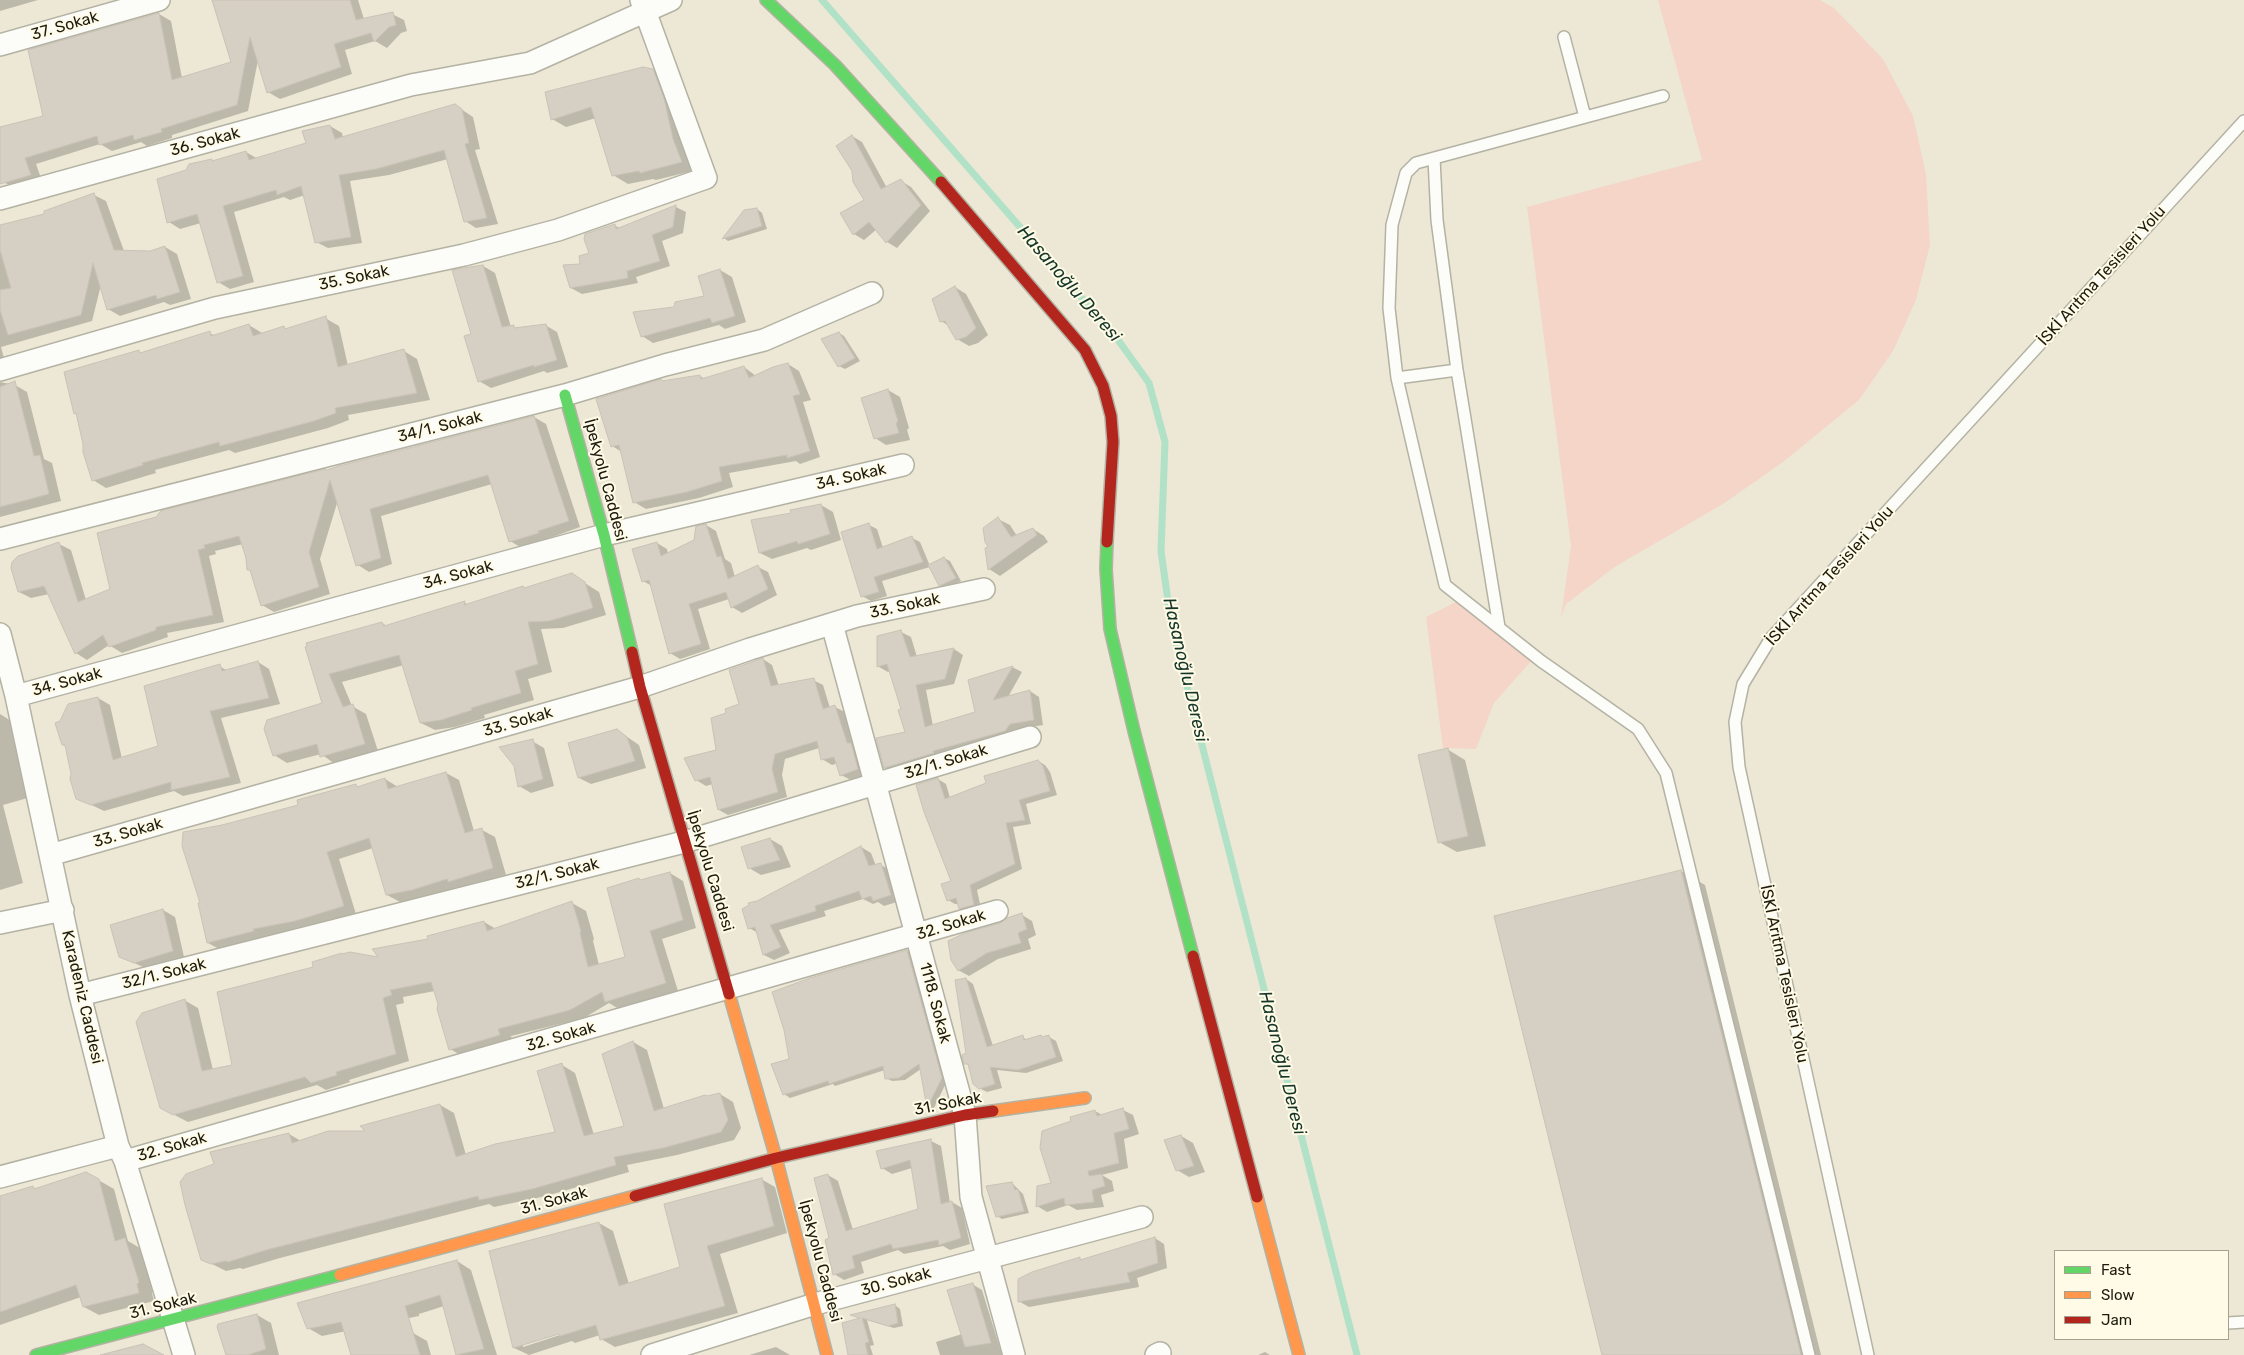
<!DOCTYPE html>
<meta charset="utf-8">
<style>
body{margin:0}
#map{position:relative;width:2244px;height:1355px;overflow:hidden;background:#ece8d5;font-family:Rubik,sans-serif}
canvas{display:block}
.legend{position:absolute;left:2054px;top:1250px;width:175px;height:90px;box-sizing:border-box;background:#fffbe7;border:1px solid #a5a191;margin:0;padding:6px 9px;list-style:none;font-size:15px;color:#1d1b0f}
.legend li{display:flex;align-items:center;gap:10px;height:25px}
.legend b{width:25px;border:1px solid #a5a191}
</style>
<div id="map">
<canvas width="2244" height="1355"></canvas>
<ul class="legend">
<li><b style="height:6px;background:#63d668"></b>Fast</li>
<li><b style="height:6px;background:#ff974d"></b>Slow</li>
<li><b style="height:6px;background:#b3261e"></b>Jam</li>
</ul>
</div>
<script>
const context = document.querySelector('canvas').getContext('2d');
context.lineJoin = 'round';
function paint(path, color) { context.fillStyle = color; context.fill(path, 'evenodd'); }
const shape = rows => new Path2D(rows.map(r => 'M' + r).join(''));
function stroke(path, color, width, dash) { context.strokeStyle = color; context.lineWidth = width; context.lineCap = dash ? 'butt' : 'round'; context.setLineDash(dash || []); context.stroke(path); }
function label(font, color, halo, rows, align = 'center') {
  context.font = font + ' Rubik,sans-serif'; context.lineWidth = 4; context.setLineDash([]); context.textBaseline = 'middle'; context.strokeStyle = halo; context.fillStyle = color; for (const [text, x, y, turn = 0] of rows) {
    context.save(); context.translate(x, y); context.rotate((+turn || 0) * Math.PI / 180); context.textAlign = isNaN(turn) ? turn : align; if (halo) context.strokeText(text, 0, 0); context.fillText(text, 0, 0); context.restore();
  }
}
paint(shape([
 [1658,0,1820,0,1834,8,1883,59,1913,116,1926,174,1930,245,1916,300,1893,351,1859,400,1783,462,1723,504,1616,566,1566,604,1561,617,1571,546,1527,207,1702,160],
 [1456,602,1533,659,1494,703,1476,749,1443,748,1426,617]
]), '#f5d5c7');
paint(shape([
 [0,0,38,0,0,11],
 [213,0,358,0,364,19,392,14,404,20,407,31,401,33,387,48,375,41,345,50,352,74,280,99,268,92,258,60,248,111,172,135,172,138,147,146,141,142,112,151,100,144,36,164,42,181,13,187,1,181,0,128,45,117,159,14,171,21,182,78,233,63],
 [653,71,668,79,696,170,656,180,653,179,628,184,613,175,596,118,566,127,552,119],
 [455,105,473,117,480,149,475,150,498,224,476,228,465,221,448,159,389,175,350,181,362,243,328,248,316,242,305,195,290,200,284,197,234,212,254,282,230,289,218,282,201,223,180,229,169,222,187,171,212,160,214,162,246,152,258,159,307,144,330,126,342,133,343,138],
 [852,136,862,142,887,188,901,181,911,187,930,211,897,248,887,242,877,229,864,240,854,234,842,214,865,201],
 [94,195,106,201,124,251,150,252,165,247,177,254,191,299,170,305,164,302,120,316,108,309,101,285,92,321,1,347,6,366,0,373,0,226,46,215],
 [676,207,686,212,683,233,662,241,670,266,636,277,638,283,582,294,571,288,582,265,614,225,621,229],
 [757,209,762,213,767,229,728,241,724,238],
 [483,266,495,273,511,327,518,329,545,325,557,332,568,367,547,373,544,371,491,388,479,381,473,335],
 [720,270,732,277,746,322,725,329,719,325,653,343,642,336,675,308,705,297],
 [955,287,966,294,988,335,978,343,969,346,957,339,949,326,941,321],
 [325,318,339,326,348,366,404,351,417,359,430,400,348,415,349,420,328,428,235,453,229,450,155,470,156,473,106,488,93,480,78,415,75,413,139,352,142,353,209,333,216,336,249,325,262,333,284,328,288,330],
 [839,333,844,336,860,361,845,369,839,366],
 [788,364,799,371,811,400,803,402,820,457,800,464,796,461,729,473,733,487,699,498,646,509,634,502,622,452,612,446,663,382,700,376,705,379,744,367,756,376],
 [0,382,15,385,27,392,44,459,52,463,61,501,0,517],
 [888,390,900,397,909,428,907,430,910,440,886,445,875,438],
 [534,417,546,424,580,527,522,548,510,541,492,484,381,516,392,564,369,572,358,565,338,500,320,559,330,594,274,612,262,605,251,571,248,569,243,544,215,551,216,554,209,556,224,622,167,633,168,637,122,653,109,645,87,660,76,653,49,594,31,598,19,592,59,544,71,550,86,600,112,589,327,472],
 [821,505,833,512,841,540,811,550,807,548,772,559,760,553,792,514],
 [998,519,1010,525,1017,536,1033,529,1044,536,1048,542,1000,576,989,569,990,548],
 [706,525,716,531,725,559,731,563,735,577,758,567,768,572,777,595,742,613,732,607,729,599,698,609,710,649,680,659,670,653,652,586,643,581,657,543,667,549,668,554,695,541],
 [869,525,877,529,883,548,912,538,920,542,930,566,944,558,950,561,961,581,946,588,940,585,930,567,882,581,887,596,871,601,862,596],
 [572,575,599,592,606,615,563,628,541,629,552,672,528,679,534,700,484,715,485,718,455,727,435,730,421,723,404,665,342,682,352,706,366,714,378,751,335,764,321,754,287,763,274,755,324,704,306,648,382,623,387,626,465,603,469,605,523,587,526,589],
 [901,632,911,637,917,657,954,649,963,655,954,684,926,690,933,726,976,713,1012,667,1022,672,1008,697,1030,691,1039,697,1043,725,1020,729,895,773,885,767,907,732,902,709,891,671,888,672,879,667,878,637],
 [763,659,772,665,779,686,813,680,823,685,830,708,835,707,845,712,855,746,867,775,851,780,841,775,838,763,832,765,822,759,819,748,785,759,782,775,787,797,728,815,719,810,713,784,706,786,696,780,718,751,728,714,741,705],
 [258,662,269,669,280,704,221,718,241,783,183,796,174,791,104,811,77,798,67,747,63,745,98,698,110,705,122,759,160,747,219,666,228,671],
 [0,714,11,721,31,797,3,805,23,883,0,890],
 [617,730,639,745,646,768,591,784,579,778,569,744],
 [532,741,544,748,554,786,531,793,519,786],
 [1447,749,1465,760,1486,846,1457,852,1439,842],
 [1038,761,1045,765,1050,772,1057,795,1026,804,1031,824,1013,827,1022,869,977,890,981,909,968,912,960,908,959,904,955,904,948,900,953,881,938,779,946,784,950,798],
 [446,773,459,780,474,831,482,830,495,837,506,875,462,888,458,887,425,897,400,902,387,895,373,848,339,859,356,914,309,928,265,936,266,938,221,950,208,943,201,904,222,826,300,806,356,786,359,787,385,779,398,787],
 [770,839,782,846,791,867,761,875,749,868],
 [861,847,871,853,876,866,881,865,890,870,900,901,884,906,878,902,873,904,863,899,824,911,826,916,779,930,790,953,774,960,764,955,758,933,749,928,758,902],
 [1681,871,1705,885,1821,1355,1603,1355],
 [670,873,683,881,696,928,662,939,678,991,619,1009,609,1003,584,1018,511,1036,513,1042,464,1057,450,1049,435,991,403,997,404,1003,396,1005,409,1061,349,1080,350,1082,326,1090,317,1085,188,1122,161,1108,184,1000,198,1008,213,1070,233,1066,381,959,484,922,496,929,572,903,586,911,594,939,593,941,599,965,626,958,641,881],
 [163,910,175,917,184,957,147,969,120,956],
 [1022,915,1032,921,1036,935,1028,939,1031,949,998,959,969,976,958,970,1001,924],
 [907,951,913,954,947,1081,933,1110,928,1107,921,1069,905,1080,892,1081,886,1078,885,1070,835,1086,833,1084,790,1098,784,1094,790,1060,785,1029],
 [966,979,973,984,993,1046,1022,1037,1028,1040,1049,1037,1056,1041,1063,1061,1026,1073,997,1070,1002,1088,987,1092,979,1088,970,1066,965,1063,968,1054],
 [633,1042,647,1050,664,1109,720,1094,733,1102,741,1128,734,1140,677,1155,627,1165,629,1172,546,1196,494,1207,489,1204,280,1258,243,1269,240,1268,226,1271,202,1259,215,1164,289,1134,301,1141,368,1132,440,1105,454,1113,466,1155,557,1132,562,1065,575,1073,594,1135,626,1127],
 [1123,1110,1133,1115,1139,1134,1124,1139,1128,1168,1102,1175,1112,1181,1114,1191,1101,1195,1104,1207,1077,1210,1068,1205,1047,1212,1037,1206,1053,1184,1073,1122,1095,1111,1104,1116],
 [1181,1136,1193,1143,1205,1172,1189,1177,1177,1170],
 [931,1141,941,1146,950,1203,952,1202,962,1208,970,1244,950,1250,943,1246,904,1254,898,1250,861,1262,864,1273,844,1280,834,1274,828,1175,838,1181,853,1230,920,1210,912,1168,892,1174,882,1168],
 [86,1173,114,1189,128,1241,140,1248,153,1291,152,1293,154,1301,99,1315,84,1307,81,1297,0,1325,0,1198,33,1188,36,1189],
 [761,1179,775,1187,787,1233,720,1254,738,1313,615,1347,601,1339,600,1335,575,1343,572,1341,529,1355,514,1348,491,1252,599,1223,613,1231,629,1284,681,1268],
 [565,1331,566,1333,523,1347,523,1344],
 [1012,1183,1023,1194,1029,1213,1002,1219,997,1216],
 [1155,1238,1164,1244,1167,1268,1137,1278,1139,1287,1029,1307,1020,1302,1019,1280,1080,1259,1083,1260],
 [457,1261,471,1270,497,1355,457,1355,444,1306,419,1314,419,1316,322,1336,308,1328],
 [972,1284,982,1290,1002,1355,940,1355,936,1342,962,1334],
 [895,1305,900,1309,903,1326,894,1328,867,1320,874,1345,870,1346,873,1355,849,1355,862,1318,854,1315],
 [257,1315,271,1323,279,1355,227,1355],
 [413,1333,427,1341,431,1355,352,1355],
 [776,1347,790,1355,749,1355],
 [1265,1352,1270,1355,1258,1355]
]), '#0003');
stroke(shape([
 [822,0,1116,337,1149,383,1165,442,1161,551,1171,623,1357,1355]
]), '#b1e1c6', 7);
const building = shape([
 [212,0,350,0,356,20,393,12,396,25,389,27,374,42,371,33,334,44,341,67,267,93,250,37,237,105,161,129,162,132,134,140,133,135,99,145,97,136,25,158,31,175,0,184,0,127,43,116,28,50,159,13,172,80,231,62,212,0],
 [643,67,653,69,664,98,673,139,682,162,640,173,639,171,612,176,591,107,551,120,545,92,643,67],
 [455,104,462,109,469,143,465,144,487,218,464,222,444,150,376,169,339,175,351,237,315,243,301,186,277,195,276,190,223,206,243,276,217,283,197,214,167,223,157,179,186,170,189,164,212,159,212,161,246,151,249,160,306,143,302,131,330,125,335,139,455,104],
 [852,135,881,189,901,179,921,205,886,243,869,222,853,235,840,213,864,200,853,182,852,171,836,146,852,135],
 [94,193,114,250,150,251,165,246,180,292,157,299,156,295,107,310,93,263,81,315,8,335,0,310,0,290,11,288,0,250,0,225,44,214,44,211,94,193],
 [676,205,673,227,652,235,660,261,627,271,628,278,570,288,563,265,580,264,579,256,589,253,584,239,585,234,615,224,616,229,676,205],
 [757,208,762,226,722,239,744,210,757,208],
 [483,265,502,327,514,325,514,328,546,324,557,360,534,367,534,365,478,382,464,336,471,334,452,270,483,265],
 [720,269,735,316,712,323,710,318,641,337,633,312,674,307,675,302,704,296,698,276,720,269],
 [955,286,976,328,966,337,956,340,945,321,940,322,932,299,955,286],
 [326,316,338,367,404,349,417,393,335,408,336,413,314,421,220,446,219,442,142,463,143,465,92,481,83,452,83,444,76,413,74,414,64,372,139,350,140,353,210,331,211,336,249,324,253,336,284,326,285,329,326,316],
 [839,332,855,358,838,367,821,339,839,332],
 [788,363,800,394,793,396,810,451,787,458,787,455,719,467,722,481,687,492,633,503,619,445,611,447,596,399,661,379,662,381,700,375,701,379,744,366,749,378,773,367,788,363],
 [15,381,34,456,40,455,49,494,0,507,0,387,15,381],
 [888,389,898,421,896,423,899,433,874,439,861,398,888,389],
 [534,416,569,521,538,531,539,533,509,542,488,475,370,509,381,558,356,566,330,480,309,552,319,587,261,606,250,570,247,570,246,558,239,536,204,545,205,548,198,550,213,615,156,627,156,630,109,647,103,635,75,654,44,586,18,592,11,568,12,562,18,556,59,542,78,602,110,589,97,533,156,517,161,511,167,509,325,469,327,470,339,466,534,416],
 [821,504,830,534,798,544,797,541,759,553,751,520,791,513,790,510,821,504],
 [998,517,1011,537,1033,528,1037,535,988,570,985,548,988,547,985,542,983,528,998,517],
 [869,523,877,549,912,536,923,562,874,577,879,592,861,597,841,532,869,523],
 [706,524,717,557,721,556,728,579,758,565,768,589,731,608,726,592,689,604,701,644,669,654,649,580,642,582,632,549,657,542,661,556,694,540,696,526,706,524],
 [944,557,956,578,939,586,928,565,944,557],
 [572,573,585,582,593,608,549,621,528,622,538,664,515,671,521,693,471,708,472,710,441,720,420,723,399,655,329,674,343,707,353,704,365,744,320,757,317,744,273,756,264,729,267,720,322,703,305,647,307,646,306,643,382,622,384,626,465,601,464,605,523,586,524,588,572,573],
 [901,630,910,657,954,648,945,679,916,685,925,727,975,712,968,680,1013,666,993,700,1030,690,1034,720,1010,724,1005,731,933,751,934,753,884,768,876,738,905,732,898,710,901,709,887,664,877,667,877,636,901,630],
 [763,658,771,686,814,678,823,709,835,705,847,743,851,743,858,769,840,776,834,757,821,760,817,741,775,754,772,769,778,792,718,810,710,777,695,781,684,758,716,750,711,718,726,713,725,709,739,704,729,670,763,658],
 [258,661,269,698,210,711,230,777,171,790,171,782,91,805,76,799,70,779,71,774,65,745,62,745,55,723,60,721,68,704,98,697,113,760,158,746,144,686,220,664,222,671,258,661],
 [617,729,627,737,635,761,578,778,568,743,617,729],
 [533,739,543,779,518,787,514,766,499,747,533,739],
 [1448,748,1468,836,1438,843,1418,755,1448,748],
 [1038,760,1043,766,1050,791,1019,800,1025,820,1006,823,1015,864,970,885,974,905,959,909,956,898,947,901,941,884,951,881,924,812,916,785,938,778,945,799,986,783,984,776,1038,760],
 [446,772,465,833,482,828,493,868,448,882,447,879,412,890,386,895,369,838,327,852,344,906,295,921,253,929,254,931,207,943,198,903,200,903,182,846,183,832,222,825,298,805,297,800,356,784,357,787,385,778,388,789,446,772],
 [770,838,780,860,748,869,741,847,770,838],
 [861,846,869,866,881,863,891,895,873,901,871,896,862,899,859,891,815,906,816,911,770,925,781,947,763,955,755,927,748,929,742,909,749,905,748,903,757,901,861,846],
 [1681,870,1801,1355,1602,1355,1494,916,1681,870],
 [670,872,683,920,650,931,666,983,605,1002,602,992,570,1010,498,1029,500,1035,449,1050,437,1009,438,1004,431,982,390,990,392,995,383,998,396,1054,336,1072,337,1075,311,1083,305,1077,173,1115,160,1108,136,1022,142,1013,185,999,202,1071,232,1065,217,992,313,967,312,962,342,953,342,954,350,952,378,957,372,949,428,939,427,936,484,921,487,931,572,901,581,931,580,933,588,967,625,957,607,888,639,878,640,880,670,872],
 [163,909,173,951,134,963,119,957,110,925,163,909],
 [1022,913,1027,929,1018,933,1021,943,987,953,958,971,951,960,948,941,965,933,1000,923,1007,918,1022,913],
 [907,950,942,1078,927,1108,919,1064,899,1078,885,1079,883,1066,829,1084,828,1081,783,1095,771,1064,789,1059,784,1030,772,992,810,978,907,950],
 [966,978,987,1047,1023,1035,1024,1040,1041,1035,1042,1037,1049,1035,1056,1057,1018,1070,990,1067,995,1084,979,1089,973,1084,968,1064,964,1064,962,1055,966,1053,955,980,966,978],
 [633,1041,654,1111,705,1095,707,1096,720,1093,728,1120,721,1132,663,1148,614,1157,616,1165,532,1189,479,1200,478,1196,266,1250,228,1262,226,1261,211,1264,201,1260,185,1205,180,1182,186,1174,214,1164,210,1152,289,1133,292,1143,328,1131,365,1131,360,1126,440,1104,456,1157,495,1144,555,1132,537,1071,562,1063,584,1136,624,1126,602,1054,633,1041],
 [1123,1108,1129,1129,1114,1133,1119,1163,1088,1171,1089,1176,1102,1174,1105,1186,1092,1190,1094,1202,1065,1205,1064,1198,1036,1207,1037,1186,1051,1183,1040,1148,1042,1131,1071,1121,1070,1117,1095,1110,1097,1116,1123,1108],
 [1181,1135,1194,1166,1176,1171,1164,1140,1181,1135],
 [931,1139,941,1204,952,1201,961,1238,939,1245,938,1240,893,1249,891,1244,852,1256,855,1268,833,1275,825,1240,829,1238,814,1178,828,1174,846,1231,918,1209,910,1160,881,1169,876,1151,931,1139],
 [86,1172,99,1179,115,1241,125,1238,139,1282,137,1284,139,1293,83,1307,76,1285,0,1312,0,1196,33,1186,34,1189,86,1172],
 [762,1178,774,1226,707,1246,725,1306,600,1340,596,1325,560,1336,559,1334,513,1348,489,1251,599,1222,619,1286,680,1267,664,1204,762,1178],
 [1012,1182,1015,1190,1018,1189,1024,1211,996,1217,986,1186,1012,1182],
 [1155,1237,1158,1263,1127,1273,1130,1282,1018,1302,1018,1279,1032,1272,1080,1257,1080,1260,1155,1237],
 [457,1260,484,1349,456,1355,440,1295,405,1306,420,1355,351,1355,341,1322,307,1329,297,1303,457,1260],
 [973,1283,991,1343,965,1347,947,1290,973,1283],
 [895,1304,898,1323,888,1326,862,1318,869,1342,865,1343,868,1355,848,1355,842,1323,860,1318,850,1315,895,1304],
 [257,1314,266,1349,248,1355,226,1355,217,1327,218,1324,257,1314],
 [143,1344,164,1355,100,1355,143,1344]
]);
paint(building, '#d6cfc3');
stroke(building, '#c9c2b6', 1);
const lane = shape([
 [1564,37,1585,117],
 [1663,96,1416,163,1406,173,1392,225,1389,308,1397,378,1445,585,1541,661,1638,729,1666,773,1809,1355],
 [1434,158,1437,220,1457,370,1499,627],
 [1397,378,1457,370],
 [2228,1323,2244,1322],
 [1868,1355,1739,767,1735,722,1743,684,1771,638,2244,121]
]);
const street = shape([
 [0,45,159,0],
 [0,199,411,85,530,63,671,0],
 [0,370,215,308,464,255,558,230,706,178,641,0],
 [0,539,565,395,665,365,764,340,872,293],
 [832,624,965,1115,971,1197,1014,1355],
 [0,634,16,696,80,995,118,1146,125,1161,184,1355],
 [16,696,604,535,903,465],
 [50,855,640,687,750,649,857,616,984,589],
 [0,923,63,910],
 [80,995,684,842,1030,737],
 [125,1161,997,911],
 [0,1177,118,1146],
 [652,1355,815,1304,1142,1217],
 [1156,1355,1160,1353]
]);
const fast = shape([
 [766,0,835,65,941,182],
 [565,395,604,535,632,652],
 [1107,542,1106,569,1110,629,1134,731,1193,956],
 [36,1355,340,1275]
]);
const slow = shape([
 [729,994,776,1158,827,1355],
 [993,1111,1085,1098],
 [1257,1197,1299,1355],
 [340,1275,635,1196]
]);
const jam = shape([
 [941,182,1085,350,1103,386,1111,416,1113,442,1107,542],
 [632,652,640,687,729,994],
 [1193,956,1257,1197],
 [635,1196,776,1158,965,1115,993,1111]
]);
stroke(lane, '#b4b2a3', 14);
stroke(street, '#b4b2a3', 24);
stroke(fast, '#b4b2a3', 14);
stroke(slow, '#b4b2a3', 14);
stroke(jam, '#b4b2a3', 14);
stroke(lane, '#fcfcf9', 11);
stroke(street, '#fcfcf9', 21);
stroke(fast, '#63d668', 11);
stroke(slow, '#ff974d', 11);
stroke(jam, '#b3261e', 11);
label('16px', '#1d1b0f', '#fffbe7', [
 ["37. Sokak",65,26,-16],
 ["36. Sokak",205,142,-15],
 ["İSKİ Arıtma Tesisleri Yolu",2102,276,-48],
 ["35. Sokak",354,278,-12],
 ["34/1. Sokak",440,427,-14],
 ["34. Sokak",851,477,-13],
 ["İpekyolu Caddesi",605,480,75],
 ["34. Sokak",458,575,-15],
 ["İSKİ Arıtma Tesisleri Yolu",1830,576,-48],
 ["33. Sokak",905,606,-12],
 ["34. Sokak",67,682,-15],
 ["33. Sokak",518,722,-16],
 ["32/1. Sokak",946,762,-17],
 ["33. Sokak",128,833,-16],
 ["İpekyolu Caddesi",710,871,73],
 ["32/1. Sokak",557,874,-14],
 ["32. Sokak",951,925,-17],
 ["32/1. Sokak",164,974,-14],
 ["İSKİ Arıtma Tesisleri Yolu",1784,974,78],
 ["Karadeniz Caddesi",82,997,77],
 ["1118. Sokak",935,1003,75],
 ["32. Sokak",561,1037,-16],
 ["31. Sokak",948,1104,-11],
 ["32. Sokak",172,1147,-16],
 ["31. Sokak",554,1201,-15],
 ["İpekyolu Caddesi",820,1261,75],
 ["30. Sokak",896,1282,-15],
 ["31. Sokak",163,1306,-14]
]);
label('italic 18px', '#153528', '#fffbe7', [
 ["Hasanoğlu Deresi",1069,284,49],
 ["Hasanoğlu Deresi",1185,670,77],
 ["Hasanoğlu Deresi",1282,1063,76]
]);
</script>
